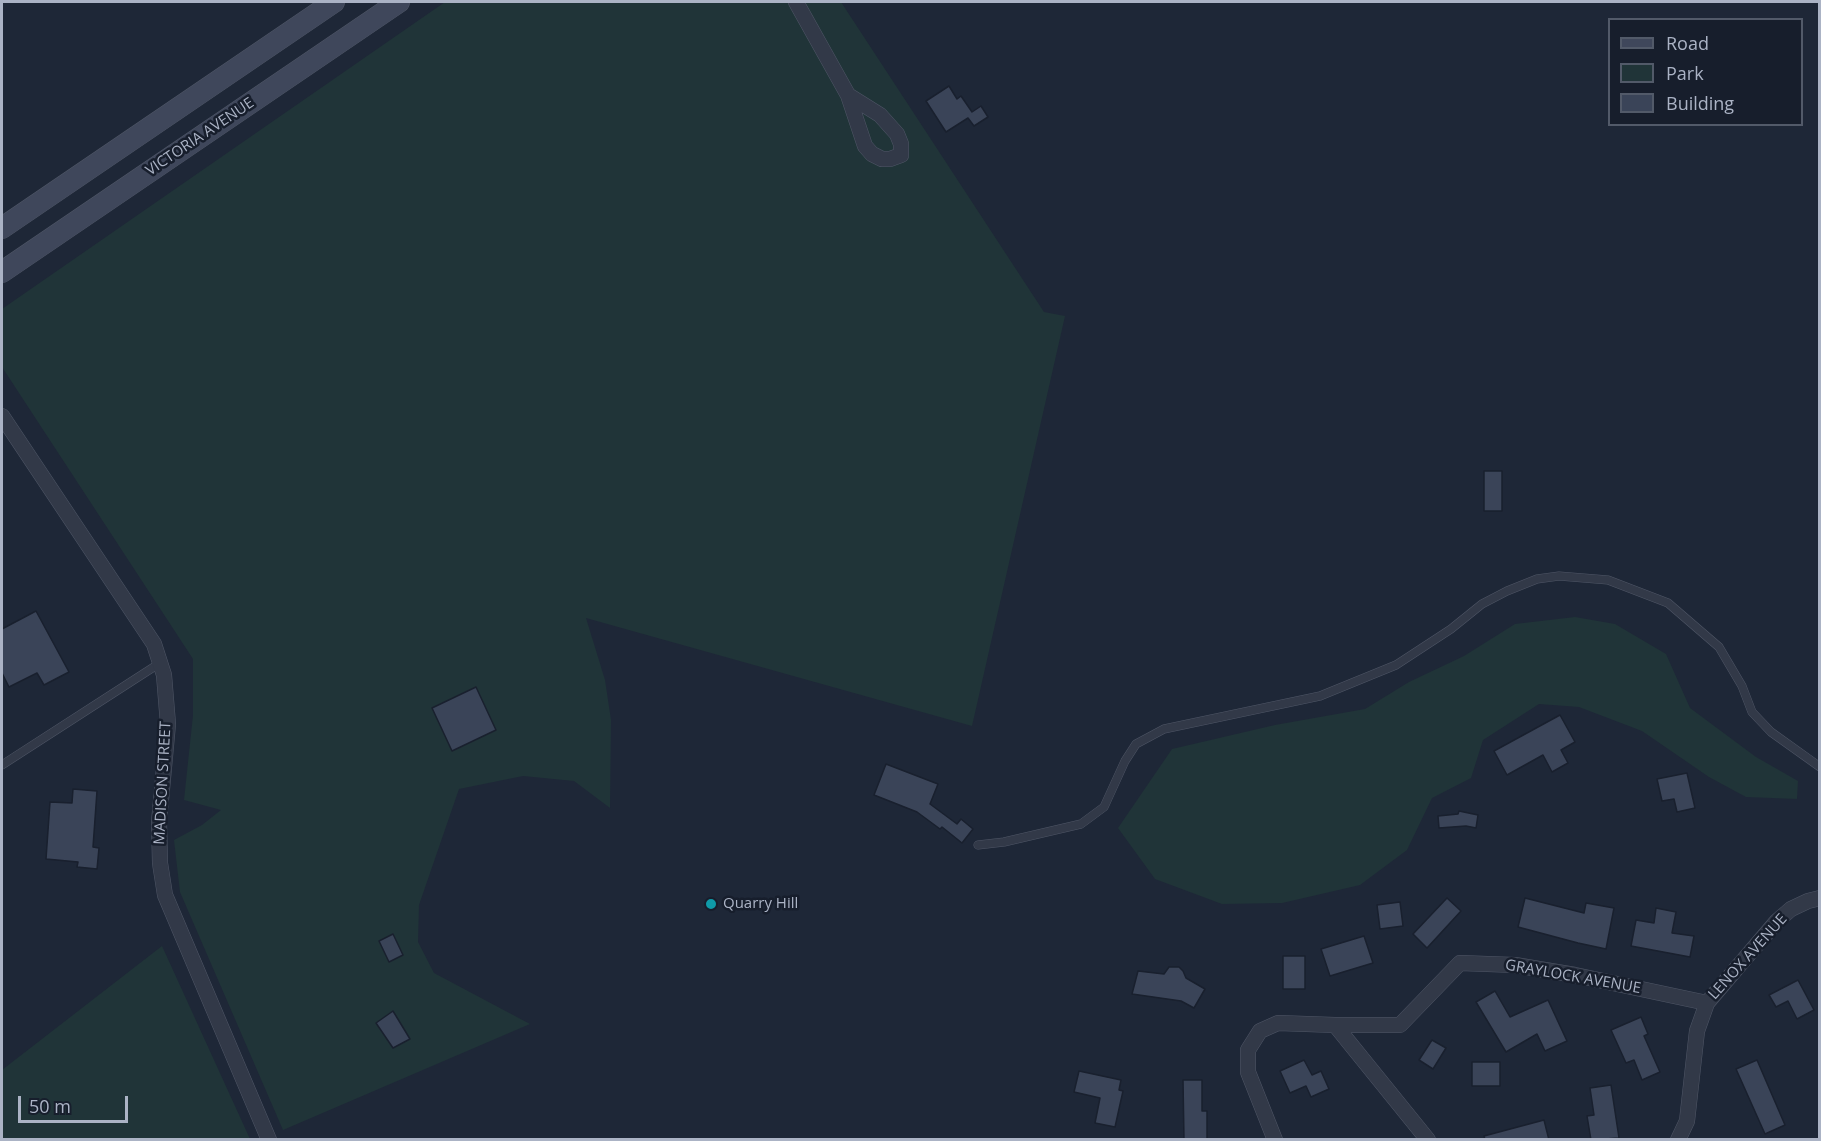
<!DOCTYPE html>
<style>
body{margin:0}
#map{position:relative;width:1821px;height:1141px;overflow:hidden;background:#1e2737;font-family:"Open Sans",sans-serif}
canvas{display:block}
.frame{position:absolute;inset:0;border:3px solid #abb3c5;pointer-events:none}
.legend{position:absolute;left:1608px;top:18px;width:195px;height:108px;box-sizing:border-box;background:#171e2c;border:2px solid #525a69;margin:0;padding:8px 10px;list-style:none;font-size:18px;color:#abb3c5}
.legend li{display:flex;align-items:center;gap:12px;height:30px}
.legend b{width:30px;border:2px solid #525a69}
.scale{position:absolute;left:18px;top:1096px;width:110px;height:27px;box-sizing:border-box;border:3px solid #abb3c5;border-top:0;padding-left:8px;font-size:18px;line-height:21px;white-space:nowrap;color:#abb3c5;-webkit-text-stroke:4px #171e2c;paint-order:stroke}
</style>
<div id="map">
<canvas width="1821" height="1141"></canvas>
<div class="frame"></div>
<ul class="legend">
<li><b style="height:8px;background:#3f475b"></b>Road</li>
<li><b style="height:16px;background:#203438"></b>Park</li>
<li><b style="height:16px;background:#3a4458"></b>Building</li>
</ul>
<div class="scale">50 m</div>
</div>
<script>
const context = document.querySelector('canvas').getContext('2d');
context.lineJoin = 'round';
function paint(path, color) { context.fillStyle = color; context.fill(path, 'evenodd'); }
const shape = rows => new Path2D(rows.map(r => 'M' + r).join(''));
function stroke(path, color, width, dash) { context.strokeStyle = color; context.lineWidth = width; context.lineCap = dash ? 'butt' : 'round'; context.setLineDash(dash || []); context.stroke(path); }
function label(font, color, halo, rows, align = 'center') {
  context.font = font + ' "Open Sans",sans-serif'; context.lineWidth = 5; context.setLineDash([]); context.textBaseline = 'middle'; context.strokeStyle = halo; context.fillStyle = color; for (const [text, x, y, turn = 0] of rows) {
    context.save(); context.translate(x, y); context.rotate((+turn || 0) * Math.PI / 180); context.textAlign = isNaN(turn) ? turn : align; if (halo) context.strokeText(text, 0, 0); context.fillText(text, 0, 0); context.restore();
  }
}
paint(shape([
 [445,2,841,2,1044,312,1065,316,972,726,586,618,605,680,611,720,610,808,574,781,523,776,459,789,419,905,418,942,434,973,530,1024,283,1130,180,892,174,840,202,825,221,810,184,800,193,715,193,659,2,367,2,309],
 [1575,617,1615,624,1666,654,1690,708,1756,757,1798,781,1797,799,1746,797,1709,777,1642,731,1579,707,1539,704,1483,740,1471,778,1432,798,1407,850,1360,885,1282,903,1222,904,1155,879,1118,828,1172,749,1275,725,1365,709,1409,682,1464,656,1515,624],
 [162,946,250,1139,2,1139,2,1070]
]), '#203438');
const building = shape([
 [949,86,957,99,961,96,972,112,981,106,988,117,974,126,968,118,946,132,926,101,949,86],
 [1484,471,1502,471,1502,511,1484,511,1484,471],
 [36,611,69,672,44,685,37,673,9,687,2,673,2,629,36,611],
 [476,687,496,730,452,751,432,708,476,687],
 [1560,715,1575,742,1561,750,1568,763,1552,772,1543,755,1507,775,1494,751,1560,715],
 [886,764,938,784,930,804,957,824,961,819,973,829,962,843,942,827,940,829,917,812,874,795,886,764],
 [1687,773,1695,808,1677,812,1674,799,1662,801,1657,779,1687,773],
 [73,789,97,791,93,847,99,848,97,869,77,867,78,862,46,859,50,802,72,803,73,789],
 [1459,811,1478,815,1476,828,1466,826,1439,828,1438,816,1458,814,1459,811],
 [1447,898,1461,911,1427,948,1413,934,1447,898],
 [1525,898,1584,913,1586,903,1614,908,1606,949,1578,943,1518,927,1525,898],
 [1400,902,1403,926,1380,929,1377,905,1400,902],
 [1656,908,1676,912,1672,933,1694,936,1690,957,1631,946,1636,920,1654,923,1656,908],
 [393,934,403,955,389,962,379,941,393,934],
 [1364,936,1373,963,1330,976,1321,949,1364,936],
 [1283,956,1305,956,1305,989,1283,989,1283,956],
 [1169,967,1179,967,1183,971,1186,978,1205,989,1194,1008,1181,1001,1132,994,1138,971,1164,974,1169,967],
 [1798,980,1814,1010,1797,1019,1788,1001,1776,1007,1769,995,1798,980],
 [1495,991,1510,1017,1548,1000,1567,1041,1545,1051,1537,1034,1506,1052,1476,1002,1495,991],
 [393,1011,410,1039,393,1048,376,1023,393,1011],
 [1641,1017,1648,1034,1644,1036,1660,1072,1642,1080,1634,1060,1626,1063,1611,1030,1641,1017],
 [1432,1040,1446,1048,1433,1069,1419,1060,1432,1040],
 [1304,1060,1312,1075,1321,1071,1329,1089,1311,1097,1306,1086,1290,1093,1280,1071,1304,1060],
 [1757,1060,1785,1125,1765,1134,1736,1069,1757,1060],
 [1472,1062,1500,1062,1500,1086,1472,1086,1472,1062],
 [1079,1071,1121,1080,1119,1090,1123,1091,1115,1127,1095,1123,1100,1098,1074,1092,1079,1071],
 [1183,1080,1202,1080,1202,1111,1207,1111,1207,1140,1184,1140,1183,1080],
 [1611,1085,1619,1138,1591,1140,1587,1116,1594,1115,1590,1088,1611,1085],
 [1544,1120,1549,1140,1485,1140,1484,1136,1544,1120]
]);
paint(building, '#3a4458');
stroke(building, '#19202e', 1.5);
const service = shape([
 [2,765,160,663],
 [978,845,1004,842,1081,824,1104,807,1125,761,1136,744,1164,729,1320,696,1396,665,1451,629,1482,604,1507,591,1537,579,1559,576,1608,580,1668,603,1719,647,1742,686,1752,712,1771,732,1820,767]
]);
const minor = shape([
 [796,2,848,95,865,146,872,154,882,159,890,159,901,155,901,144,897,134,880,115,848,95],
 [2,416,154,644,164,675,168,724,159,822,160,863,165,895,269,1140],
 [1335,1025,1428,1140],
 [1275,1140,1248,1072,1248,1050,1260,1031,1278,1023,1335,1025,1400,1025,1460,963,1515,965,1575,975,1707,1003],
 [1678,1140,1687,1121,1697,1031,1707,1003,1777,921,1791,909,1808,901,1820,898]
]);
const secondary = shape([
 [2,228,334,2],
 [2,272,399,2]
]);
stroke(service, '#4f5666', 9);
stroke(minor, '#4f5666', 16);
stroke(secondary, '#4f5666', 22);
stroke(service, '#323948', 8);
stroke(minor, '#323948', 15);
stroke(secondary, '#3f475b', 21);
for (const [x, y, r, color] of [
 [711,904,6,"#0f9aa8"]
]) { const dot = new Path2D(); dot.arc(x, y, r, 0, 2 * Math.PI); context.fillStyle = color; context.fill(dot); stroke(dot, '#171e2c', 2); }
label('15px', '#abb3c5', '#171e2c', [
 ["VICTORIA AVENUE",200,137,-34],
 ["MADISON STREET",163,783,-87],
 ["LENOX AVENUE",1748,957,-48],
 ["GRAYLOCK AVENUE",1573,977,10]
]);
label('15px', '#abb3c5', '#171e2c', [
 ["Quarry Hill",723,904]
], 'left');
</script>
